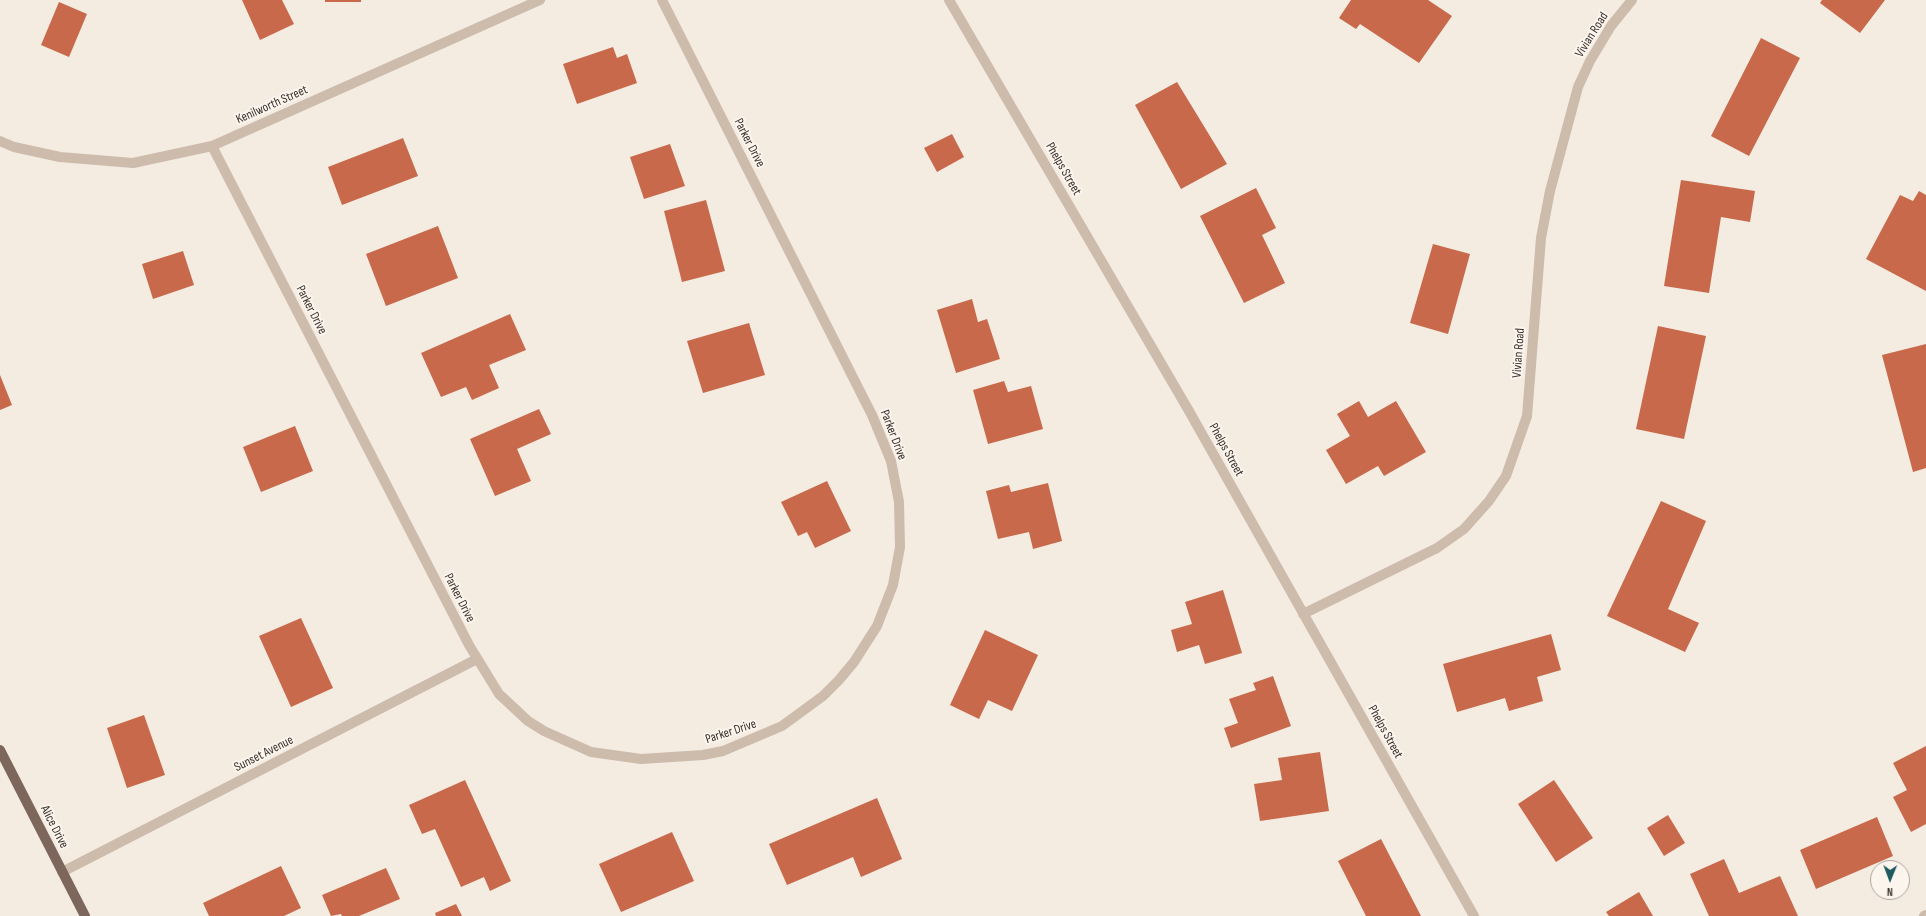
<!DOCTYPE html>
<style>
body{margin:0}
#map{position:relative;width:1926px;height:916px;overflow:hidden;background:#f4ebe1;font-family:"Sofia Sans Condensed",sans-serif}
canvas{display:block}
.north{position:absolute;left:1870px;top:860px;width:40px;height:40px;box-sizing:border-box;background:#fbf5ee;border:1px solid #aea6a0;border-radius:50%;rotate:181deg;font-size:11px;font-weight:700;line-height:16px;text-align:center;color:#3b302b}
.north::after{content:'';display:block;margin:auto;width:14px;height:18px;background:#1f5a5e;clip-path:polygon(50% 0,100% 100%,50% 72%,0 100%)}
</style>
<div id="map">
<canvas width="1926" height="916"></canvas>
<div class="north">N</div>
</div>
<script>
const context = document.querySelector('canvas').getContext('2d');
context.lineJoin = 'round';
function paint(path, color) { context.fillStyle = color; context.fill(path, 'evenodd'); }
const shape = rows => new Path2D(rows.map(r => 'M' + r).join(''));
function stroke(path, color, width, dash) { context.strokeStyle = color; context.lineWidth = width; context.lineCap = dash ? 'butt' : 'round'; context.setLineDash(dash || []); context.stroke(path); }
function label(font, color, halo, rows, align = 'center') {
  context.font = font + ' "Sofia Sans Condensed",sans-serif'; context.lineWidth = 4; context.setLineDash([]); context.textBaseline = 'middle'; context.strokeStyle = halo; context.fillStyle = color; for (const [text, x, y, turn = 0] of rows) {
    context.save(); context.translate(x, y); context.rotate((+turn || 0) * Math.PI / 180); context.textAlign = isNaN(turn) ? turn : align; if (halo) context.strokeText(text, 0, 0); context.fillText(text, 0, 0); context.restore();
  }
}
paint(shape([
 [242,0,282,0,294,24,260,40],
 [325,0,361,0,361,2,325,2],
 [1351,0,1428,0,1452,16,1419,63,1360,24,1356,29,1339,18],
 [1822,0,1885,0,1860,33,1820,3],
 [59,2,87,14,69,57,41,45],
 [1761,38,1800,58,1749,156,1711,136],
 [613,47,617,58,627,54,637,83,577,104,563,64],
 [1177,82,1227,164,1181,189,1135,105],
 [952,134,964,157,937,172,924,148],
 [403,138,418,176,342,205,328,167],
 [670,144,685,186,644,199,630,157],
 [1681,180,1755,191,1750,222,1721,217,1709,293,1664,286],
 [1256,188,1276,228,1262,235,1285,283,1244,303,1200,216],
 [1919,191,1926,195,1926,291,1866,259,1900,195,1913,201],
 [706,200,725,271,682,282,664,211],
 [438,226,458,278,386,306,366,254],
 [1433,244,1470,254,1448,334,1410,323],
 [183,251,194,285,153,299,142,264],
 [972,299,978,322,987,319,1000,359,956,373,937,310],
 [510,314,526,350,489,365,499,388,472,400,466,387,441,397,421,353],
 [749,323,765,375,703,393,687,341],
 [1658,326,1706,336,1684,439,1636,429],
 [1926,344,1926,468,1913,472,1882,355],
 [0,375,12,405,0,410],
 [1004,381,1008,392,1031,386,1043,429,988,444,973,390],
 [1359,401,1368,417,1396,401,1426,452,1384,476,1378,466,1346,484,1326,450,1350,436,1337,414],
 [539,409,551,434,517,449,531,481,495,496,470,439],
 [295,426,313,471,261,492,243,447],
 [827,481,851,531,815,548,807,532,798,536,781,502],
 [1048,483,1062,541,1033,549,1029,532,998,539,986,491,1009,485,1011,492],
 [1661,501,1706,521,1668,609,1699,623,1685,652,1607,616],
 [1223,590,1242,653,1205,664,1199,645,1177,652,1171,630,1192,624,1185,602],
 [301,618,333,688,291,707,259,636],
 [985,630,1038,655,1012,711,988,700,979,719,950,705],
 [1551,634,1561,670,1537,677,1543,701,1509,711,1505,698,1457,712,1443,664],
 [1273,676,1291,726,1231,748,1224,728,1238,723,1229,699,1256,690,1253,683],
 [144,715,165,775,127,788,107,728],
 [1926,746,1926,824,1911,832,1893,797,1907,790,1893,763],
 [1320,752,1329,811,1260,821,1254,784,1282,780,1278,758],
 [465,780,511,881,490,891,484,877,461,887,435,829,422,834,409,805],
 [1554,780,1593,838,1556,862,1518,804],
 [877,798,902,859,861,877,853,857,787,885,769,844],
 [1668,815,1685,843,1664,856,1647,828],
 [1877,817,1893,856,1816,889,1800,850],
 [672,832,694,881,621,912,599,864],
 [1381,839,1421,916,1366,916,1338,861],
 [1724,859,1739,893,1780,876,1798,916,1709,916,1690,874],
 [281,866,301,908,284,916,209,916,203,903],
 [386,868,400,899,359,916,342,916,341,914,331,916,322,895],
 [1639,892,1653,916,1609,916,1606,912],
 [456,904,462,916,436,916,435,913]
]), '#c8694b');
stroke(shape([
 [949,0,1189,411,1474,916],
 [0,141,14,147,60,157,133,163,212,146,540,0],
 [212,146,469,645,499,694,528,721,544,731,591,752,641,759,703,755,723,751,782,726,823,696,839,680,854,662,877,626,893,585,900,547,899,502,891,461,872,415,662,0],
 [1303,614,1437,548,1464,529,1489,501,1506,476,1527,416,1541,238,1550,191,1578,87,1590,61,1611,26,1632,0],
 [62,872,477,659],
 [1924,916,1926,915]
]), '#cdbbac', 10);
stroke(shape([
 [0,750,85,916]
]), '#7d675c', 10);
label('13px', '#3b302b', '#fbf5ee', [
 ["Vivian Road",1592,35,-58],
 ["Kenilworth Street",272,105,-24],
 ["Parker Drive",749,143,63],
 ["Phelps Street",1063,169,60],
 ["Parker Drive",311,310,63],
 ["Vivian Road",1519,353,-86],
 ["Parker Drive",893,435,69],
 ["Phelps Street",1226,450,61],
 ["Parker Drive",459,598,63],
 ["Parker Drive",731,732,-18],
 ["Phelps Street",1385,732,61],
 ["Sunset Avenue",264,754,-27],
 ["Alice Drive",54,827,63]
]);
</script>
